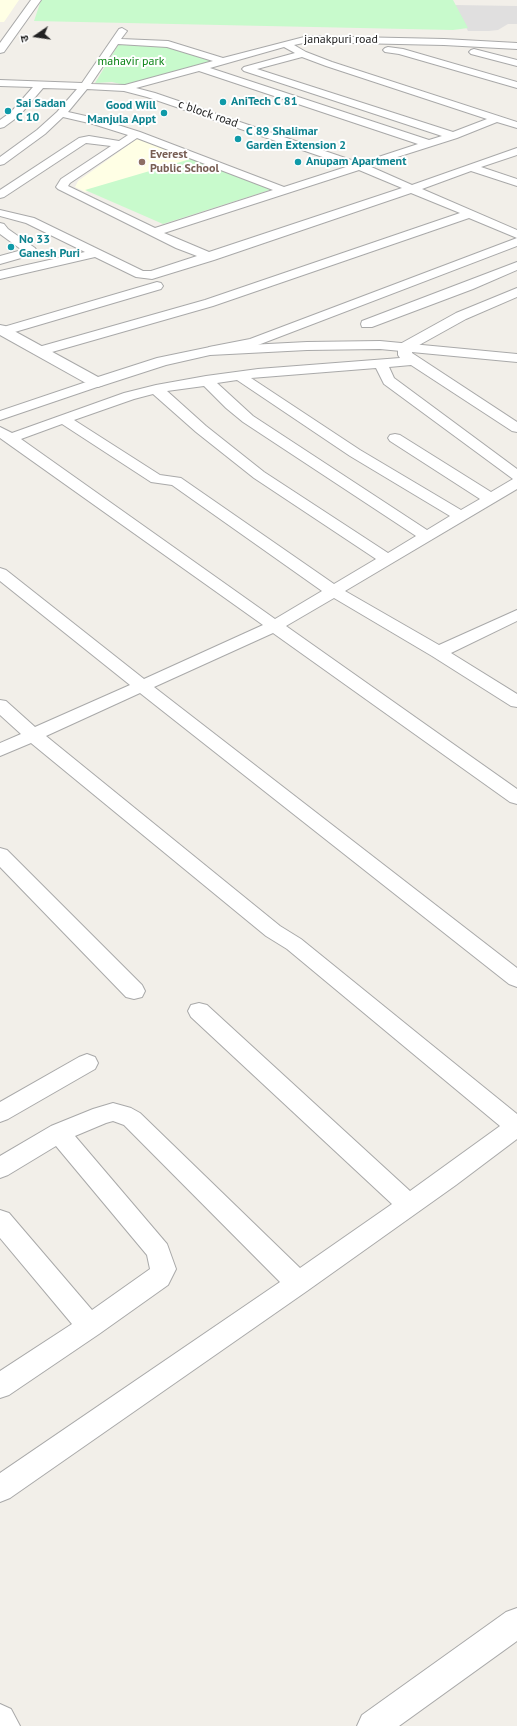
<!DOCTYPE html>
<meta charset="utf-8">
<style>
body{margin:0}
#map{position:relative;width:517px;height:1726px;overflow:hidden;background:#f2efe9;font-family:"PT Sans","Noto Sans Devanagari",sans-serif}
canvas{display:block}
.north{position:absolute;left:16px;top:16px;width:40px;height:40px;-webkit-text-stroke:3px #fff;paint-order:stroke;rotate:257deg;font-size:11px;font-weight:700;line-height:16px;text-align:center;color:#222}
.north::after{content:'';display:block;margin:auto;width:14px;height:18px;background:#222;clip-path:polygon(50% 0,100% 100%,50% 72%,0 100%)}
</style>
<div id="map">
<canvas width="517" height="1726"></canvas>
<div class="north">उ</div>
</div>
<script>
const context = document.querySelector('canvas').getContext('2d');
context.lineJoin = 'round';
function paint(path, color) { context.fillStyle = color; context.fill(path, 'evenodd'); }
const shape = rows => new Path2D(rows.map(r => 'M' + r).join(''));
function stroke(path, color, width, dash) { context.strokeStyle = color; context.lineWidth = width; context.lineCap = dash ? 'butt' : 'round'; context.setLineDash(dash || []); context.stroke(path); }
function label(font, color, halo, rows, align = 'center') {
  context.font = font + ' "PT Sans",sans-serif'; context.lineWidth = 4; context.setLineDash([]); context.textBaseline = 'middle'; context.strokeStyle = halo; context.fillStyle = color; for (const [text, x, y, turn = 0] of rows) {
    context.save(); context.translate(x, y); context.rotate((+turn || 0) * Math.PI / 180); context.textAlign = isNaN(turn) ? turn : align; if (halo) context.strokeText(text, 0, 0); context.fillText(text, 0, 0); context.restore();
  }
}
paint(shape([
 [455,5,517,6,517,24,508,24,498,30,489,31,468,31]
]), '#e0dfdf');
paint(shape([
 [0,0,19,0,4,22,0,22],
 [137,139,142,139,195,159,85,192,75,187,78,181]
]), '#ffffe5');
paint(shape([
 [41,0,453,0,468,28,453,30,34,21],
 [120,42,157,43,220,59,125,85,112,82,95,83],
 [194,158,276,188,163,224,85,190]
]), '#c8facc');
const minor = shape([
 [122,28,127,31,121,39,168,41,223,58,308,36,444,39,517,43,517,49,444,45,308,42,294,45,306,52,332,62,517,122,517,128,497,122,457,138,369,166,412,185,517,148,517,155,481,167,517,179,517,186,471,171,422,189,517,230,517,238,469,218,213,306,45,354,35,354,33,351,35,348,205,300,460,213,411,193,214,260,152,279,136,277,95,257,0,279,0,271,85,252,26,223,0,216,0,210,34,218,143,271,151,271,197,256,176,248,58,189,56,187,61,179,111,146,86,143,4,197,0,198,0,190,79,138,89,136,119,141,128,135,93,124,63,117,45,134,4,164,0,165,0,157,37,130,57,112,77,89,43,88,19,116,4,127,0,128,0,120,11,112,33,87,0,86,0,80,82,83,119,29,122,28],
 [118,44,167,47,213,61,125,85,91,84,118,44],
 [284,47,295,53,244,67,242,69,244,71,442,136,429,140,210,68,284,47],
 [302,57,326,66,487,119,453,132,257,69,302,57],
 [199,71,418,144,360,163,155,93,136,88,199,71],
 [87,89,124,91,147,97,349,166,284,187,140,132,99,119,68,112,87,89],
 [137,138,273,190,155,228,68,186,70,183,137,138],
 [359,170,402,188,209,252,164,233,359,170],
 [388,47,403,49,517,82,517,88,399,54,385,52,383,50,385,48,388,47],
 [474,49,517,60,517,66,471,54,469,52,471,50,474,49],
 [0,223,4,224,8,229,35,248,37,251,35,254,0,264,0,256,22,250,0,234,0,223],
 [517,238,517,246,258,345,214,354,209,353,207,350,209,347,250,339,517,238],
 [517,262,517,270,473,289,372,327,362,327,361,324,362,321,517,262],
 [157,282,161,283,163,286,161,289,8,334,0,334,0,328,157,282],
 [517,288,517,297,466,319,412,349,412,353,517,422,517,432,512,431,411,365,389,367,394,378,517,469,517,489,345,591,439,645,517,610,517,621,451,653,517,694,517,707,511,706,432,656,334,598,286,626,517,789,517,804,510,802,273,633,154,687,517,968,517,987,509,984,140,693,46,736,280,926,301,939,517,1114,517,1139,456,1185,307,1291,10,1498,0,1502,0,1473,280,1282,124,1125,113,1121,106,1123,75,1136,167,1244,176,1269,168,1285,99,1334,9,1395,0,1398,0,1371,72,1324,0,1238,0,1210,9,1213,92,1310,150,1269,147,1255,56,1146,8,1175,0,1178,0,1156,51,1126,93,1109,113,1103,131,1108,140,1113,300,1268,392,1204,191,1017,188,1011,191,1005,199,1003,207,1005,410,1191,500,1126,287,949,266,936,31,743,0,756,0,743,21,734,0,715,0,700,6,701,35,727,130,685,0,581,0,568,6,570,144,679,263,625,0,438,0,427,12,433,124,393,156,385,206,376,258,369,400,358,398,355,398,347,400,344,456,313,517,288],
 [376,368,384,384,513,479,491,492,400,435,395,434,390,435,388,438,390,441,480,499,461,510,360,450,251,378,376,368],
 [237,380,350,456,450,516,427,530,253,416,217,383,237,380],
 [204,386,226,408,243,422,416,536,388,553,264,472,206,426,167,391,204,386],
 [153,394,196,432,254,478,376,559,334,584,181,478,160,475,74,420,134,399,153,394],
 [62,424,151,482,172,485,322,591,275,619,21,439,62,424],
 [98,378,103,379,105,382,103,385,0,420,0,411,98,378],
 [0,848,7,850,142,985,145,991,142,997,134,999,126,997,0,867,0,848],
 [87,1054,95,1057,98,1063,95,1069,8,1119,0,1122,0,1102,79,1057,87,1054],
 [517,1608,517,1641,399,1726,357,1726,362,1715,506,1612,517,1608],
 [0,1704,11,1709,20,1726,0,1726,0,1704]
]);
const tertiary = shape([
 [31,0,41,0,4,52,0,53,0,43,31,0],
 [0,325,5,326,98,377,157,358,210,347,307,342,380,341,517,354,517,362,380,349,307,350,210,355,166,365,98,387,84,382,0,335,0,325]
]);
stroke(minor, '#a9a9a9', 2);
stroke(tertiary, '#a9a9a9', 2);
paint(minor, '#fff');
paint(tertiary, '#fff');
for (const [x, y, r, color] of [
 [223,102,4,"#0f9aa8"],
 [8,111,4,"#0f9aa8"],
 [164,113,4,"#0f9aa8"],
 [238,139,4,"#0f9aa8"],
 [142,162,4,"#8d6e63"],
 [298,162,4,"#0f9aa8"],
 [11,247,4,"#0f9aa8"]
]) { const dot = new Path2D(); dot.arc(x, y, r, 0, 2 * Math.PI); context.fillStyle = color; context.fill(dot); stroke(dot, '#fff', 1.5); }
label('12px', '#222', '#fff', [
 ["janakpuri road",341,40],
 ["c block road",208,114,19]
]);
label('12px', '#0c8416', '#fff', [
 ["mahavir park",131,62]
]);
label('bold 12px', '#0d838f', '#fff', [
 ["AniTech C 81",231,102],
 ["Sai Sadan",16,104],
 ["C 10",16,118],
 ["Good Will",156,106,"right"],
 ["Manjula Appt",156,120,"right"],
 ["C 89 Shalimar",246,132],
 ["Garden Extension 2",246,146],
 ["Anupam Apartment",306,162],
 ["No 33",19,240],
 ["Ganesh Puri",19,254]
], 'left');
label('bold 12px', '#785e54', '#fff', [
 ["Everest",150,155],
 ["Public School",150,169]
], 'left');
</script>
